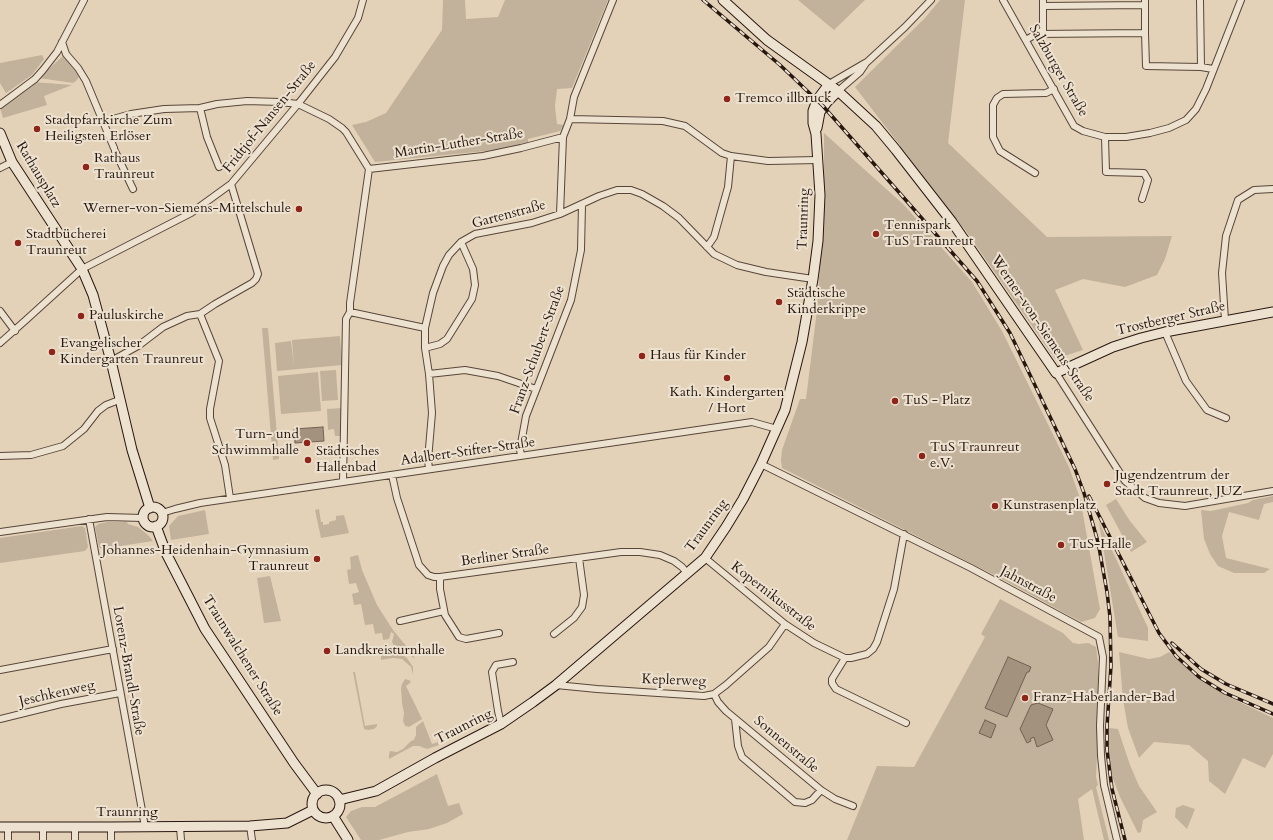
<!DOCTYPE html>
<meta charset="utf-8">
<style>
body{margin:0}
canvas{display:block;background:#e3d2b7}
</style>
<canvas width="1273" height="840"></canvas>
<script>
const context = document.querySelector('canvas').getContext('2d');
context.lineJoin = 'round';
function paint(path, color) { context.fillStyle = color; context.fill(path, 'evenodd'); }
const shape = rows => new Path2D(rows.map(r => 'M' + r).join(''));
function stroke(path, color, width, dash) { context.strokeStyle = color; context.lineWidth = width; context.lineCap = dash ? 'butt' : 'round'; context.setLineDash(dash || []); context.stroke(path); }
function label(font, color, halo, rows, align = 'center') {
  context.font = font + ' Cardo,serif'; context.lineWidth = 4; context.setLineDash([]); context.textBaseline = 'middle'; context.strokeStyle = halo; context.fillStyle = color; for (const [text, x, y, turn = 0] of rows) {
    context.save(); context.translate(x, y); context.rotate((+turn || 0) * Math.PI / 180); context.textAlign = isNaN(turn) ? turn : align; if (halo) context.strokeText(text, 0, 0); context.fillText(text, 0, 0); context.restore();
  }
}
paint(shape([
 [443,0,465,0,466,19,498,17,505,0,608,0,572,88,557,89,555,106,557,124,564,125,560,131,528,139,528,143,496,150,375,162,352,125,366,122,386,113,442,30],
 [798,0,865,0,834,30],
 [940,0,965,0,948,143,1047,237,1172,236,1165,259,1157,275,1125,287,1083,279,1055,290,1083,350,1055,359,968,234,855,87,924,19],
 [42,55,44,59,32,75,6,93,0,83,0,63],
 [64,55,79,77,76,81,73,83,39,78],
 [33,82,72,85,44,96,47,105,3,118,0,107],
 [824,133,904,205,972,282,1002,331,1069,467,1080,498,1100,609,1095,618,1081,622,1002,579,782,468,781,461,782,450,800,399,806,399,817,310,824,202],
 [262,328,268,328,279,459,273,460],
 [340,336,342,365,277,371,275,343,291,341,294,366,292,340],
 [336,370,338,400,322,401,320,371],
 [318,372,321,411,281,414,278,376],
 [342,408,341,436,335,436,334,429,328,430,327,409],
 [1273,496,1273,502,1264,504,1259,520,1229,512,1222,536,1226,558,1270,569,1264,573,1234,573,1218,566,1210,554,1204,539,1201,510,1211,511,1248,503,1253,500],
 [1116,499,1130,521,1147,542,1131,552,1106,505],
 [319,509,321,522,323,522,323,525,329,524,329,522,336,520,336,516,344,515,349,533,321,538,315,510],
 [205,510,209,534,171,540,169,526,178,516],
 [107,522,127,522,128,524,138,527,148,535,153,541,101,549,99,547,95,527,98,524],
 [1099,522,1148,628,1148,641,1118,637],
 [82,526,85,528,88,547,85,551,0,563,0,538],
 [358,555,362,570,377,605,393,630,412,653,415,659,404,650,394,646,392,642,394,634,391,632,389,639,383,640,382,633,375,634,373,624,365,625,361,604,354,605,352,594,359,592,356,583,349,584,347,570,351,569,350,557],
 [270,576,281,621,264,623,257,578],
 [1000,599,1063,633,1073,643,1079,644,1088,643,1096,647,1098,662,1098,734,1096,777,1098,785,1096,787,1109,840,1104,840,1092,789,1078,799,1084,840,847,840,877,766,914,767,985,637,981,634],
 [393,651,406,657,409,661,413,667,413,675,411,667,402,659,393,658,381,660,381,653],
 [1119,652,1149,659,1160,657,1169,652,1198,678,1225,695,1273,718,1273,754,1265,768,1243,758,1225,794,1209,781,1208,761,1189,745,1154,742,1139,758,1128,728,1123,700],
 [353,672,355,672,365,726,377,724,377,726,374,729,368,730,364,729],
 [405,679,411,681,410,683,406,686,422,719,409,727,405,726,403,721,404,713,402,703,401,688,402,684],
 [423,721,432,744,438,742,439,745,427,749,419,746,413,746,389,759,389,755,390,751,397,752,403,749,411,741,414,740,416,735,416,727],
 [1109,728,1118,729,1130,765,1139,786,1157,812,1143,820,1141,832,1138,833,1120,797,1112,776,1108,750],
 [437,774,448,806,459,803,463,814,447,823,429,829,408,832,379,840,361,840,346,817,351,811,362,807,375,807],
 [1183,805,1195,809,1187,829,1175,817,1176,808]
]), '#c3b29b');
const water = shape([
 [323,427,324,441,295,443,294,429,323,427],
 [1008,657,1031,667,1029,672,1027,672,1007,717,985,708,1008,657],
 [1038,703,1053,709,1046,725,1053,740,1037,747,1034,737,1030,739,1031,741,1027,743,1020,729,1031,705,1038,703],
 [985,720,996,725,991,738,979,733,985,720]
]);
paint(water, '#a3927e');
stroke(water, '#726152', 1);
const street = shape([
 [1003,0,1074,126,1083,131,1105,137,1126,137,1150,133,1169,128,1186,120,1196,109,1206,89,1241,0],
 [1200,0,1201,67],
 [1043,6,1145,5],
 [1145,33,1145,0],
 [1043,34,1043,0],
 [1026,40,1036,34,1145,33,1146,66,1201,67,1213,69],
 [62,42,66,54,78,68,86,81,114,148],
 [829,84,865,63],
 [838,91,860,72,866,63,905,27,931,0],
 [0,105,35,79,43,70,57,52,84,0],
 [200,108,217,104,247,101,280,102,298,104,329,119,342,128,346,132,369,169,350,303,350,312,346,319,343,482],
 [570,119,574,97,613,0],
 [102,122,131,114,164,109,200,108,207,137,219,167],
 [1105,137,1106,172,1144,173,1148,180,1142,199],
 [115,151,133,189],
 [0,168,12,162],
 [369,169,483,156,521,148,563,137,570,119,663,121,685,126,722,153,731,156,768,161,818,160],
 [1035,173,1000,151,993,137,993,105,997,98,1003,94,1046,93,1054,89],
 [560,214,563,137],
 [461,242,475,234,532,223,560,214,599,196,617,190,631,190,642,194,663,206,679,218,714,254,737,265,766,272,813,279],
 [707,247,714,237,728,187,731,156],
 [0,311,15,331],
 [350,312,425,328],
 [200,314,219,361,210,409,210,418,225,465,230,498],
 [1225,320,1222,273,1226,236,1238,200,1254,190,1273,189],
 [1165,332,1186,381,1207,410,1226,418],
 [0,343,27,319,82,269,191,213,231,184,298,104,335,57,358,18,363,0],
 [425,348,440,344,447,339,472,299,475,285,473,269,461,242,449,255,443,266,433,293,425,328,425,348,429,374,432,413,428,460,429,469],
 [111,361,138,346,163,327,187,316,200,314,215,304,252,283,256,279,258,274,231,184],
 [1056,373,1125,481,1145,498,1159,503,1185,506,1273,491],
 [429,374,465,370,498,376,536,389],
 [0,456,31,455,63,446,84,429,98,411,106,405,119,400],
 [521,456,520,449,526,416,571,300,581,250,582,205],
 [761,464,971,568,1099,637,1103,657,1100,726,1101,756,1104,785,1117,840],
 [392,475,397,498,419,565,428,575,434,577,440,577,621,552,640,552,660,555,674,561,682,567,687,573],
 [162,513,175,509,200,503,752,422,777,429],
 [89,519,145,827],
 [0,532,107,517,143,518],
 [705,558,785,624,814,643,845,658,851,658,867,654,873,649,877,642,894,589,904,534],
 [440,577,440,589,445,615,459,637,466,639,499,633],
 [400,621,444,611],
 [554,634,574,618,582,607,584,595,579,558],
 [845,658,832,679,832,683,836,689,906,723],
 [0,670,113,649],
 [556,685,597,689,704,696,714,694,726,685,769,647,785,624],
 [714,694,718,702,726,711,821,790,835,799,853,806],
 [0,719,61,704,120,693],
 [735,719,738,746,742,757,795,802,805,803,812,800,821,790],
 [501,724,498,711,492,672,496,665,513,662],
 [250,826,252,840],
 [8,827,8,840],
 [43,827,43,840],
 [75,827,75,840],
 [111,827,111,840],
 [180,827,181,840]
]);
const secondary = shape([
 [723,0,767,40,838,91,876,126,896,150,952,222,1056,373,1113,347,1141,338,1165,332,1273,312],
 [817,128,820,112,827,102,838,91],
 [0,133,12,162,82,269,93,295,111,361,132,450,150,508],
 '143 517a10 10 0 1 1 20 0a10 10 0 1 1-20 0Z',
 [156,526,166,553,205,629,294,763,317,794],
 '312 804a14 14 0 1 1 28 0a14 14 0 1 1-28 0Z',
 [339,800,376,791,435,758,501,724,533,702,556,685,705,558,726,527,743,499,761,464,785,410,802,342,813,279,818,241,820,195,816,134,813,123,813,111,817,100,829,84],
 [333,816,348,840],
 [0,827,111,827,250,826,287,823,313,810]
]);
stroke(street, '#57463a', 8);
stroke(secondary, '#281710', 11);
stroke(street, '#ede2d0', 6);
stroke(secondary, '#ede2d0', 9);
const rail = shape([
 [703,0,780,65,823,106,977,281,1010,333,1075,469,1084,493,1098,542,1107,592,1110,617,1111,666,1107,726,1107,750,1112,789,1125,840],
 [1089,496,1159,633,1176,656,1199,677,1225,693,1273,714],
 [1172,643,1201,669,1226,684,1273,704]
]);
stroke(rail, '#281710', 3.5);
stroke(rail, '#ede2d0', 2, [6]);
for (const [x, y, r, color] of [
 [727,99,4,"#8f2418"],
 [37,129,4,"#8f2418"],
 [86,167,4,"#8f2418"],
 [299,209,4,"#8f2418"],
 [876,234,4,"#8f2418"],
 [18,243,4,"#8f2418"],
 [779,302,4,"#8f2418"],
 [81,316,4,"#8f2418"],
 [52,352,4,"#8f2418"],
 [642,356,4,"#8f2418"],
 [727,378,4,"#8f2418"],
 [895,401,4,"#8f2418"],
 [307,443,4,"#8f2418"],
 [922,456,4,"#8f2418"],
 [308,460,4,"#8f2418"],
 [1107,484,4,"#8f2418"],
 [995,506,4,"#8f2418"],
 [1061,545,4,"#8f2418"],
 [317,559,4,"#8f2418"],
 [327,651,4,"#8f2418"],
 [1025,698,4,"#8f2418"]
]) { const dot = new Path2D(); dot.arc(x, y, r, 0, 2 * Math.PI); context.fillStyle = color; context.fill(dot); stroke(dot, '#ede2d0', 1.5); }
label('14px', '#281710', '#ede2d0', [
 ["Salzburger Straße",1058,71,60],
 ["Fridtjof-Nansen-Straße",270,117,-51],
 ["Martin-Luther-Straße",459,144,-9],
 ["Rathausplatz",38,175,59],
 ["Gartenstraße",509,215,-15],
 ["Traunring",804,219,-88],
 ["Trostberger Straße",1171,319,-13],
 ["Werner-von-Siemens-Straße",1042,329,56],
 ["Franz-Schubert-Straße",538,350,-70],
 ["Adalbert-Stifter-Straße",468,452,-8],
 ["Traunring",707,526,-54],
 ["Berliner Straße",505,556,-8],
 ["Jahnstraße",1028,585,28],
 ["Kopernikusstraße",773,597,38],
 ["Traunwalchener Straße",242,656,58],
 ["Lorenz-Brandl-Straße",128,671,80],
 ["Keplerweg",674,681,2],
 ["Jeschkenweg",57,694,-13],
 ["Traunring",464,727,-27],
 ["Sonnenstraße",786,745,40],
 ["Traunring",127,813]
]);
label('14px', '#281710', '#ede2d0', [
 ["Tremco illbruck",735,99],
 ["Stadtpfarrkirche Zum",45,121],
 ["Heiligsten Erlöser",45,137],
 ["Rathaus",94,159],
 ["Traunreut",94,175],
 ["Werner-von-Siemens-Mittelschule",291,209,"right"],
 ["Tennispark",884,226],
 ["TuS Traunreut",884,242],
 ["Stadtbücherei",26,235],
 ["Traunreut",26,251],
 ["Städtische",787,294],
 ["Kinderkrippe",787,310],
 ["Pauluskirche",89,316],
 ["Evangelischer",60,344],
 ["Kindergarten Traunreut",60,360],
 ["Haus für Kinder",650,356],
 ["Kath. Kindergarten",727,393,"center"],
 ["/ Hort",727,409,"center"],
 ["TuS - Platz",903,401],
 ["Turn- und",299,435,"right"],
 ["Schwimmhalle",299,451,"right"],
 ["TuS Traunreut",930,448],
 ["e.V.",930,464],
 ["Städtisches",316,452],
 ["Hallenbad",316,468],
 ["Jugendzentrum der",1115,476],
 ["Stadt Traunreut, JUZ",1115,492],
 ["Kunstrasenplatz",1003,506],
 ["TuS-Halle",1069,545],
 ["Johannes-Heidenhain-Gymnasium",309,551,"right"],
 ["Traunreut",309,567,"right"],
 ["Landkreisturnhalle",335,651],
 ["Franz-Haberlander-Bad",1033,698]
], 'left');
</script>
